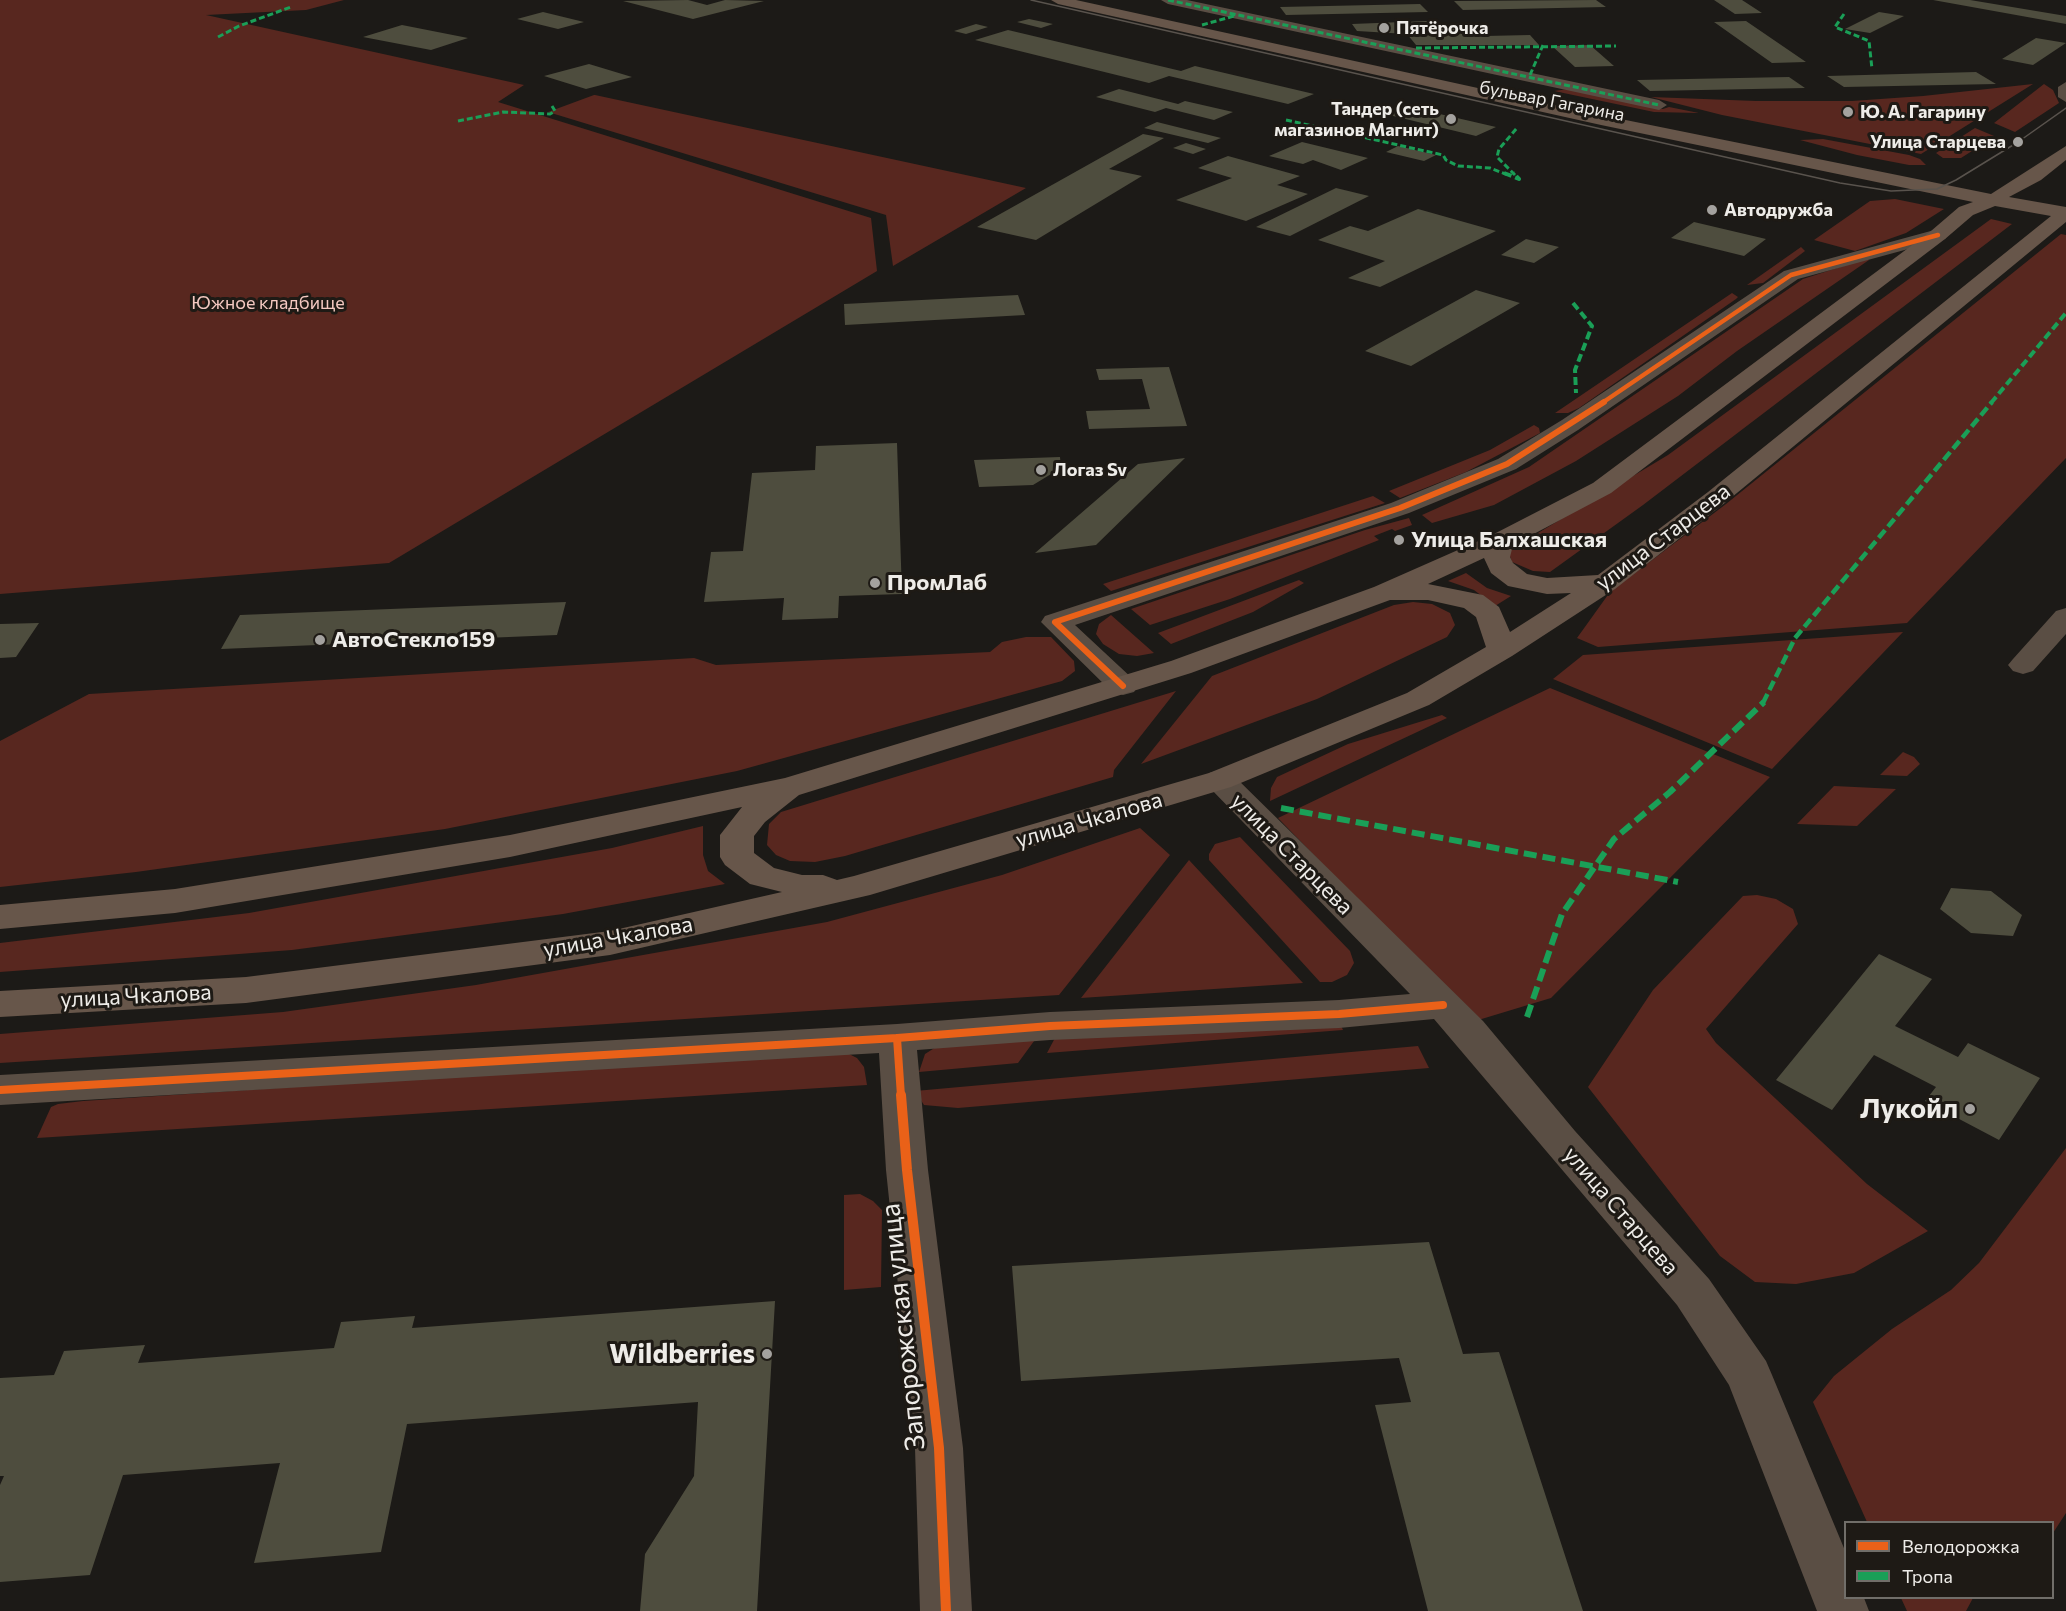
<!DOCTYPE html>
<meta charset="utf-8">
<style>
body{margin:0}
#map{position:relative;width:2066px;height:1611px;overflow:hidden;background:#1c1a17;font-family:Commissioner,sans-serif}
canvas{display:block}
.legend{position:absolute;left:1844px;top:1521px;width:210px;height:78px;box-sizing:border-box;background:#1e1a15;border:2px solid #716e69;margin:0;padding:8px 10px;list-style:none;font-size:18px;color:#eeece8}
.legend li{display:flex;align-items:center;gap:12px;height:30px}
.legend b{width:30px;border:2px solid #716e69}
</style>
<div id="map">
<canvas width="2066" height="1611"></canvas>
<ul class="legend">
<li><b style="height:8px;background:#ea6118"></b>Велодорожка</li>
<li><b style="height:8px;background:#1a9f57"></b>Тропа</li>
</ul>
</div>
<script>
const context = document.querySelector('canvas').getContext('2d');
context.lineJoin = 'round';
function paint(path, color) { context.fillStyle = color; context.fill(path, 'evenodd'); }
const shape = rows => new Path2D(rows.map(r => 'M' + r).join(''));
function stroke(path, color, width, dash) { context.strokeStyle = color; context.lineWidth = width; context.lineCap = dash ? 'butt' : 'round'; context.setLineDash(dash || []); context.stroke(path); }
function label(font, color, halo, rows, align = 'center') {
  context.font = font + ' Commissioner,sans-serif'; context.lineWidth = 6; context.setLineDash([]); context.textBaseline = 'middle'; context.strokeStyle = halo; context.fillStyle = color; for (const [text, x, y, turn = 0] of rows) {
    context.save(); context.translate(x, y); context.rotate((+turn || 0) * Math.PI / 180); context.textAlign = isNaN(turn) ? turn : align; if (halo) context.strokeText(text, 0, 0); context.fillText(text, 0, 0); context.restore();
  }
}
paint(shape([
 [0,0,344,0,306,10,206,15,524,85,498,102,871,218,877,271,389,563,0,594],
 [2033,84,1921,154,1722,115,1651,97,1756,101,1852,101,1923,96],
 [2044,84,2053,90,2059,103,2015,132,1994,123],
 [1568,89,1663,109,1669,107,1699,113,1654,112,1554,91],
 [594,95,595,95,1026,188,893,266,886,215,548,112],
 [1975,128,1994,136,1989,141,1978,142,1983,144,1961,158,1943,158,1936,153],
 [1823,139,1909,155,1920,159,1926,165,1909,165,1857,155,1800,140],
 [1895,199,1944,209,1906,233,1855,251,1814,240,1870,201],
 [1991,219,2012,224,1643,505,1550,572,1533,571,1512,562,1508,551,1668,455],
 [2061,234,2066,235,2066,458,1907,623,1598,647,1577,638,1610,592,1726,504],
 [1801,247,1805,251,1763,283,1747,285],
 [1865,259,1869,260,1737,351,1678,396,1576,461,1494,505,1432,523,1422,515,1529,467,1803,279],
 [1732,293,1738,297,1736,299,1579,408,1568,413,1555,413],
 [1534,425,1539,428,1540,433,1466,472,1400,498,1389,491,1490,450],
 [1373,496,1385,503,1111,591,1103,584],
 [1409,518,1412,525,1395,531,1392,529,1374,536,1379,540,1230,599,1150,625,1131,609,1365,530],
 [1466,573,1487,588,1511,596,1495,606,1474,590,1448,581],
 [1299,580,1304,583,1253,612,1171,644,1158,633],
 [1413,602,1432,604,1450,613,1455,625,1447,637,1317,699,1141,764,1212,676,1394,605],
 [1111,615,1154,653,1137,656,1119,654,1103,644,1096,634,1099,624],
 [1903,632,1772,769,1553,679,1583,655],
 [1026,637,1051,637,1074,661,1075,671,1062,681,737,771,445,829,136,872,0,887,0,741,89,694,694,658,716,665,990,652,1002,642],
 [1550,688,1770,777,1551,998,1475,1021,1278,818],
 [1176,691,1114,770,1113,777,845,856,815,862,790,861,776,855,767,845,769,824,781,812],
 [1442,715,1447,718,1270,801,1271,788,1277,777,1348,744],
 [1903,752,1914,757,1920,764,1907,776,1880,775],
 [1834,786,1896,789,1857,826,1797,824],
 [703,826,703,855,708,871,725,884,563,914,292,950,0,972,0,943,249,913,612,848],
 [1140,828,1170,855,1059,995,0,1063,0,1034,283,1012,476,985,827,922,1002,875],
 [1240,837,1350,951,1354,963,1347,975,1332,982,1320,982,1209,860,1209,854,1215,844],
 [1189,860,1303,983,1081,998],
 [1757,895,1776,899,1793,909,1798,924,1706,1029,1716,1043,1867,1184,1928,1231,1854,1273,1796,1284,1755,1282,1720,1256,1588,1087,1653,990,1743,896],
 [1338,1019,1343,1030,1047,1053,1056,1036],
 [1037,1037,1018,1063,919,1072,925,1054,936,1047],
 [1418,1046,1429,1068,958,1108,924,1105,915,1091],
 [847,1053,857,1058,864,1067,867,1085,37,1138,51,1107,58,1104,83,1101,531,1071],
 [2066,1148,2066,1513,2053,1533,2052,1522,1867,1522,1813,1402,1834,1376,1892,1329,1951,1290,1979,1263],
 [860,1194,873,1201,882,1210,881,1287,844,1290,844,1195],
 [1901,1598,1973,1598,1966,1611,1907,1611]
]), '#58271f');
paint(shape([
 [688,0,707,5,725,0,764,1,693,19,623,1],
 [1596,0,1606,7,1463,10,1454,1],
 [1714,0,1742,0,1762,13,1735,14],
 [1933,0,1970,0,2066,16,2066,24],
 [1420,4,1428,12,1286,15,1280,7],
 [543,12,584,22,558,29,517,19],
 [1879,12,1904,16,1870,33,1845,29],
 [1029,19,1053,24,1041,28,1017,22],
 [1427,21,1430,25,1462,24,1471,34,1482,33,1485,36,1530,35,1539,45,1416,45,1407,34,1357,31,1352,24],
 [1746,21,1806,62,1772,63,1714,22],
 [976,24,988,27,966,34,954,31],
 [402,25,468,38,431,50,363,37],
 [1008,30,1181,71,1195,66,1314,94,1288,104,1169,76,1149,83,975,40],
 [2036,38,2066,43,2033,65,2002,59],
 [1590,45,1614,66,1575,67,1552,46],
 [589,64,632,77,586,89,544,76],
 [1976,72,1996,84,1844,87,1827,76],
 [1789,77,1805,88,1650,91,1637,80],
 [1119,89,1178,104,1185,101,1233,112,1214,120,1166,108,1155,112,1096,97],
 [1405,106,1496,127,1476,136,1385,114],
 [1157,122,1221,138,1208,143,1144,128],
 [1143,134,1164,138,1109,169,1142,176,1036,240,977,227],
 [1302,142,1368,158,1341,170,1313,160,1303,164,1269,156],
 [1186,143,1206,149,1193,154,1173,148],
 [1398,146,1436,155,1424,161,1386,152],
 [1228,156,1300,176,1277,185,1308,194,1246,221,1176,200,1232,178,1198,168],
 [1336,188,1369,196,1290,236,1256,227],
 [1418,209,1496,231,1380,287,1348,278,1385,261,1318,240,1350,226,1368,231],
 [1694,222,1766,239,1744,256,1671,238],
 [1526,239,1559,247,1534,263,1501,255],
 [1476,290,1520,303,1411,366,1365,351],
 [1018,295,1025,315,845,325,844,304],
 [1169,367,1187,426,1089,429,1086,411,1150,409,1142,379,1099,380,1096,369],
 [897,443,902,594,839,596,838,618,782,620,784,598,704,602,711,552,743,551,752,473,815,470,816,446],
 [1060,457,1061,468,1033,485,979,487,974,460],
 [1185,458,1096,545,1035,553,1138,464],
 [566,602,557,635,221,649,240,615],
 [39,623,16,657,0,658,0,624],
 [1951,888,1991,891,2022,915,2013,936,1971,933,1940,909],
 [1879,954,1932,979,1895,1026,1958,1057,1968,1043,2040,1078,1999,1140,1925,1101,1936,1087,1874,1055,1832,1110,1776,1080],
 [1429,1242,1463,1354,1499,1352,1583,1611,1428,1611,1375,1405,1411,1402,1399,1358,1021,1381,1012,1266],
 [775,1301,757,1611,640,1611,645,1554,694,1476,698,1402,407,1424,381,1552,254,1563,280,1463,123,1475,90,1575,0,1582,0,1485,4,1476,0,1476,0,1378,54,1375,64,1351,145,1345,138,1363,334,1348,341,1322,415,1316,412,1328]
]), '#4e4d3e');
paint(shape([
 [1161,0,1187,0,1659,100,1667,105,1659,110,1168,4,1161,0],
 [2066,82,2066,102,2058,97,2058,87,2066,82],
 [1938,229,1948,235,1945,239,1798,279,1578,430,1516,469,1409,513,1075,625,1134,680,1138,686,1134,692,1123,695,1112,692,1041,622,1045,616,1391,503,1498,459,1562,420,1784,271,1938,229],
 [2066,608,2066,634,2033,671,2023,674,2013,671,2008,665,2013,659,2056,611,2066,608],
 [1220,770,1231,773,1483,1021,1575,1131,1709,1279,1766,1361,1772,1375,1846,1553,1846,1598,1864,1598,1869,1611,1817,1611,1729,1385,1677,1305,1434,1019,1339,1028,1050,1040,917,1050,928,1170,963,1448,972,1611,920,1611,915,1448,886,1170,879,1053,0,1105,0,1075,897,1024,1050,1012,1339,1000,1410,994,1209,787,1204,780,1209,773,1220,770]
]), '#5a4e44');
paint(shape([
 [1051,0,1076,0,1601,115,1991,194,2066,146,2066,160,2041,180,2009,197,2066,207,2066,222,1726,502,1615,589,1512,656,1429,705,1231,787,870,895,610,955,246,1003,0,1017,0,991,246,977,610,931,782,892,750,884,725,865,720,857,720,835,742,807,510,857,175,913,0,929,0,905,175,889,510,835,785,778,1171,661,1374,587,1492,535,1593,483,1931,231,1959,207,1973,202,1601,125,1058,4,1051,0],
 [1995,206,2051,216,1708,492,1598,575,1547,578,1527,574,1513,563,1510,557,1513,545,1611,493,1945,239,1973,215,1995,206],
 [1484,558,1491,573,1508,586,1547,594,1571,593,1510,632,1499,607,1483,595,1428,584,1484,558],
 [1390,600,1428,600,1464,608,1476,617,1486,647,1407,693,1209,773,854,876,837,880,823,875,802,875,774,868,754,853,754,836,765,822,799,795,1191,673,1390,600]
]), '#67564a');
stroke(shape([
 [1031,0,1840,183,1891,191,1937,189,1956,180,2018,142,2066,108]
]), '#59534d', 1.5);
stroke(shape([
 [1168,0,1659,105],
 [1844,14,1835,27,1869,41,1872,69],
 [1202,25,1234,16],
 [218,37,239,26,291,7],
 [1416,48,1616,46],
 [1530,75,1543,45],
 [1286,120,1443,155,1446,160,1458,166,1490,168,1508,175],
 [458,121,503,112,550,114,555,111,552,106],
 [1515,175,1497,157,1499,149,1517,128]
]), '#1a9f57', 3, [6, 3]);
stroke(shape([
 [1504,173,1519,179,1513,173],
 [1573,303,1592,326,1575,370,1576,393],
 [1991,403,2066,313]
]), '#1a9f57', 4, [8, 4]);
stroke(shape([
 [1763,703,1795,638,1992,402]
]), '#1a9f57', 4.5, [10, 4.5]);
stroke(shape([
 [1281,808,1678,882],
 [1527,1017,1562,914,1614,839,1670,792,1764,702]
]), '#1a9f57', 6, [13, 6]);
stroke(shape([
 [1602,403,1791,275,1938,235]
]), '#ea6118', 4.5);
stroke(shape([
 [1123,686,1055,622,1400,508,1507,464,1604,402]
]), '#ea6118', 6);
stroke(shape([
 [897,1038,901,1096],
 [0,1090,897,1038,1050,1026,1339,1014,1443,1005]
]), '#ea6118', 8);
stroke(shape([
 [901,1095,907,1170,939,1448,946,1611]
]), '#ea6118', 10);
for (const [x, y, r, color] of [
 [1384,28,6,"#a4a29f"],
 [1848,112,6,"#a4a29f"],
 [1451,119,6,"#a4a29f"],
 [2018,142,6,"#a4a29f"],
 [1712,210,6,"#a4a29f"],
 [1041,470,6,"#a4a29f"],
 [1399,540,6,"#a4a29f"],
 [875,583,6,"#a4a29f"],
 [320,640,6,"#a4a29f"],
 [1970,1109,6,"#a4a29f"],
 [767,1354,6,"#a4a29f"]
]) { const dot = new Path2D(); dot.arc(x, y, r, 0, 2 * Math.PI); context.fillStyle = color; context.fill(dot); stroke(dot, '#1e1a15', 2); }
label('bold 18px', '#eeece8', '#1e1a15', [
 ["Пятёрочка",1396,28],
 ["Тандер (сеть",1439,109,"right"],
 ["магазинов Магнит)",1439,130,"right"],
 ["Ю. А. Гагарину",1860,112],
 ["Улица Старцева",2006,142,"right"],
 ["Автодружба",1724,210],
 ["Логаз Sv",1053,470]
], 'left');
label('18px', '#eeece8', '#1e1a15', [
 ["бульвар Гагарина",1552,101,11]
]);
label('18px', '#f4c9c1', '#1e1a15', [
 ["Южное кладбище",268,303]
]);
label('22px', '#eeece8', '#1e1a15', [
 ["улица Старцева",1663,537,-37],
 ["улица Чкалова",1089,820,-16],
 ["улица Старцева",1292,854,45],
 ["улица Чкалова",618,937,-10],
 ["улица Чкалова",136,996,-3],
 ["улица Старцева",1621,1211,49]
]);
label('bold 22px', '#eeece8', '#1e1a15', [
 ["Улица Балхашская",1411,540],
 ["ПромЛаб",887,583],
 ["АвтоСтекло159",332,640]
], 'left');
label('bold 27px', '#eeece8', '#1e1a15', [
 ["Лукойл",1958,1109],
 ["Wildberries",755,1354]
], 'right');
label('27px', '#eeece8', '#1e1a15', [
 ["Запорожская улица",903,1327,-96]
]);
</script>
